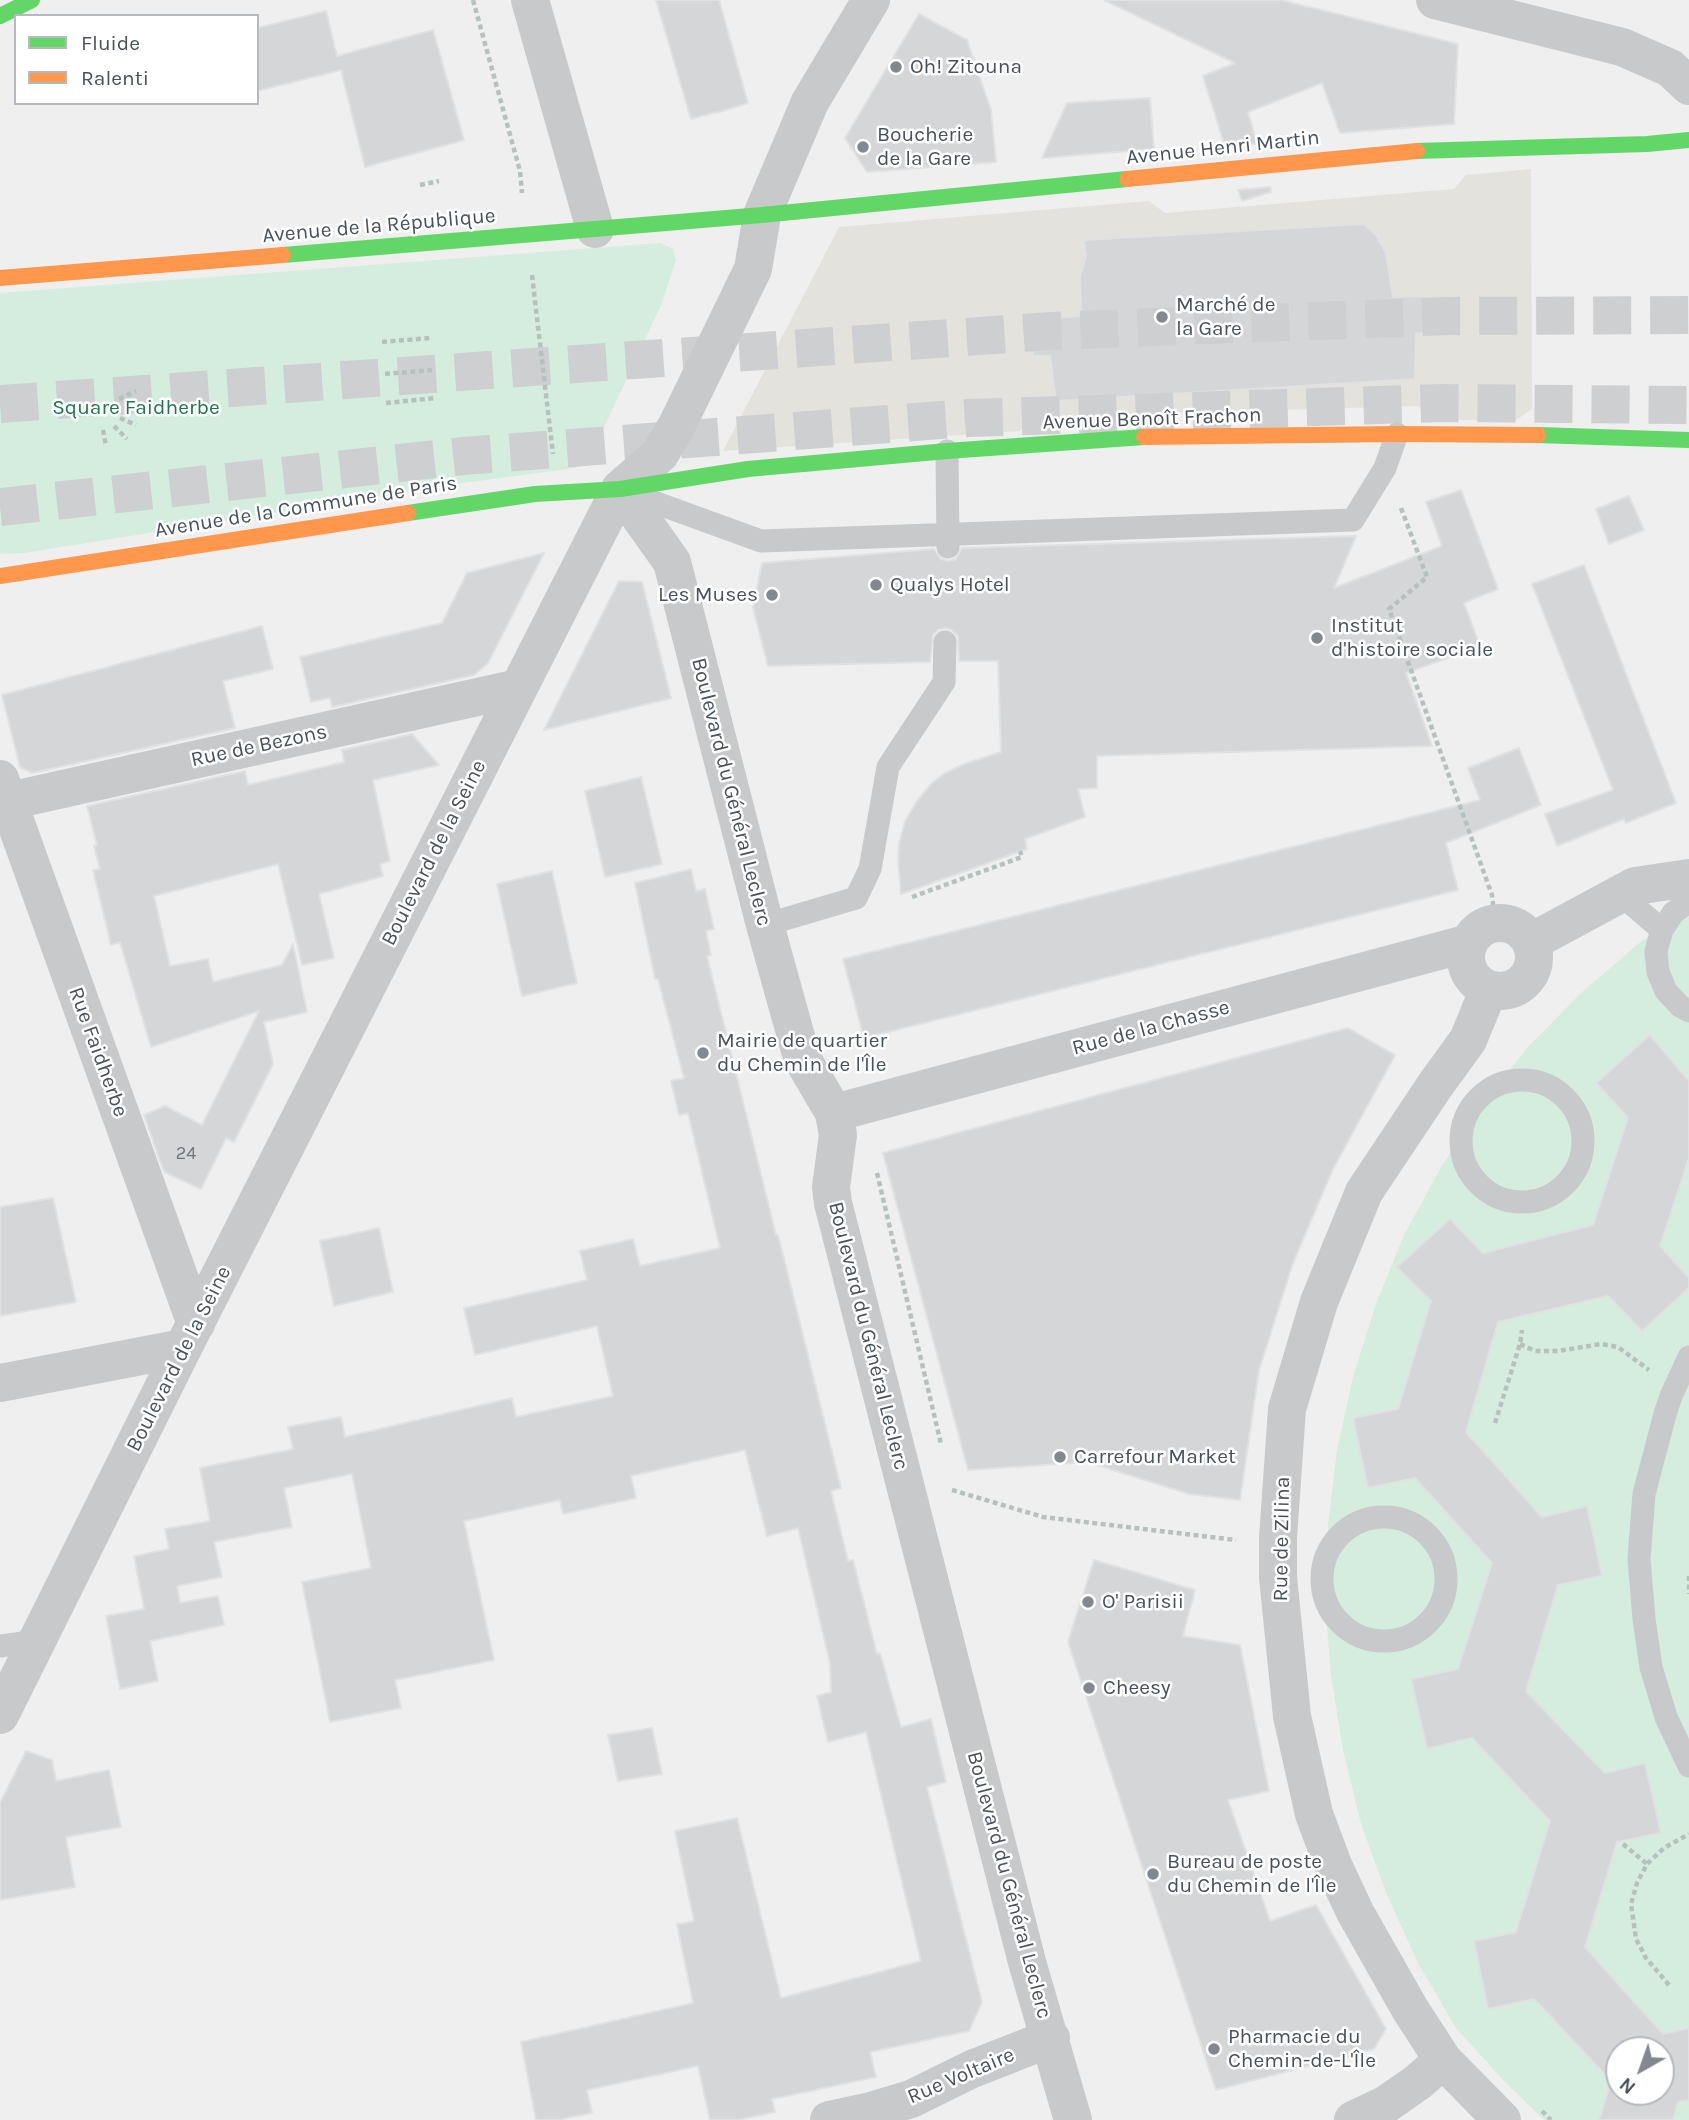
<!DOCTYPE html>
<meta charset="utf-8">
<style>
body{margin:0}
#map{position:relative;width:1689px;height:2120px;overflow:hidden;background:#efefef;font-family:Karla,sans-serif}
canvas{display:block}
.legend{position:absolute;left:14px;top:14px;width:245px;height:91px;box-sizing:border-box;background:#fff;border:2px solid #b6b9bd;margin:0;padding:9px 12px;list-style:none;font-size:21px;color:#48515a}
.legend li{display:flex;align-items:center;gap:14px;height:35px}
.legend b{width:35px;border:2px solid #b6b9bd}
.north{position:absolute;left:1605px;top:2036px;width:70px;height:70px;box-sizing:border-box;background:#fff;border:2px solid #b6b9bd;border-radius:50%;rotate:220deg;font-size:19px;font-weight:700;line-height:28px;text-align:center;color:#48515a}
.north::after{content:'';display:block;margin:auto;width:24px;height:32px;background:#82888e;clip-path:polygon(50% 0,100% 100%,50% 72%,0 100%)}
</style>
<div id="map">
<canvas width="1689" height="2120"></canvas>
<ul class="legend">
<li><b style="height:9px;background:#63d668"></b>Fluide</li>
<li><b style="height:9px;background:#ff974d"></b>Ralenti</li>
</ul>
<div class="north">N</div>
</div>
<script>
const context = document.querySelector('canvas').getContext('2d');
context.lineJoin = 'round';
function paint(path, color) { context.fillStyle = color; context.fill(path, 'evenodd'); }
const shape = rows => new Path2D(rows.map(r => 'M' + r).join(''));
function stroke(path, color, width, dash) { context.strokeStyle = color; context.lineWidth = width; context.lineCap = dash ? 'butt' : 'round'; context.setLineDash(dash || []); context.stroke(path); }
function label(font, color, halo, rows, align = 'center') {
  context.font = font + ' Karla,sans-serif'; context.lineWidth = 5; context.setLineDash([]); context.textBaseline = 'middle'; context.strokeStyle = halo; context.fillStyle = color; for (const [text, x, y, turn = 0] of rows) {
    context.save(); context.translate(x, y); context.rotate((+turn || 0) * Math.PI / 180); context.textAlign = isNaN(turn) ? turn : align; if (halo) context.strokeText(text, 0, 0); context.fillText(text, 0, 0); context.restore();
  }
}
paint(shape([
 [1531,169,1532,409,1516,420,1431,420,1418,406,1033,417,1020,431,723,451,839,227,1149,201,1165,213,1454,189,1466,175]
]), '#e4e2dc');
paint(shape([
 [661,243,673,249,676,260,662,303,608,419,584,465,575,468,448,485,24,553,0,554,0,293],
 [1689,907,1689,2120,1544,2120,1504,2081,1456,2028,1418,1963,1387,1895,1361,1824,1343,1750,1331,1676,1325,1601,1328,1525,1337,1450,1353,1377,1376,1304,1404,1235,1440,1169,1481,1106,1528,1047,1581,993,1638,944],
 [1619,2050,1661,2050,1661,2092,1619,2092]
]), '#d5eddf');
const building = shape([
 [656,0,719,0,748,103,716,113,716,112,691,119,656,0],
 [1104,0,1281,0,1458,44,1454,124,1340,133,1322,83,1248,112,1257,144,1225,147,1203,76,1235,63,1104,0],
 [326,11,337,56,433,30,464,140,365,167,341,70,257,91,257,28,326,11],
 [919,14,967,40,991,110,996,162,867,172,845,138,919,14],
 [1150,98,1154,149,1042,158,1067,103,1150,98],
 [1270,187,1271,192,1242,201,1238,190,1270,187],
 [1364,224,1376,235,1386,253,1393,297,1427,296,1428,334,1416,333,1415,379,1056,401,1050,356,1033,356,1031,319,1081,316,1080,277,1086,257,1084,240,1364,224],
 [1461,490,1498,589,1464,603,1480,646,1406,673,1432,746,1097,756,1097,788,1078,789,1085,817,1025,839,1027,849,901,894,898,860,899,844,905,821,917,801,932,783,945,773,964,764,1001,752,998,661,959,661,958,636,952,630,945,628,938,630,933,635,930,662,768,666,753,608,762,563,934,549,941,559,949,561,956,559,962,548,1356,536,1334,588,1442,546,1426,502,1461,490],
 [1629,496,1644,530,1609,544,1596,509,1629,496],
 [544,553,488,663,474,675,332,707,330,698,311,702,300,657,442,623,467,573,544,553],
 [1584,565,1676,803,1626,823,1624,819,1557,846,1545,814,1613,790,1532,584,1584,565],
 [619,581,642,582,671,698,544,730,619,581],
 [262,626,273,669,223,681,235,728,32,773,20,767,2,695,262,626],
 [412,734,439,765,373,780,390,861,380,864,383,876,319,894,334,958,302,965,278,864,154,896,170,966,208,959,213,982,282,965,293,944,307,1012,264,1022,273,1064,234,1142,226,1138,201,1189,164,1172,144,1115,165,1106,202,1125,259,1011,151,1047,120,942,111,945,93,870,100,869,94,846,97,845,87,806,245,771,248,785,344,762,342,750,412,734],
 [1519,748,1541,805,1446,843,1458,890,864,1038,843,959,1480,800,1468,768,1519,748],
 [641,777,662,864,605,877,585,791,641,777],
 [691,869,696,891,705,889,714,929,706,931,711,955,707,956,776,1235,778,1235,841,1488,831,1491,848,1561,853,1560,877,1654,880,1653,901,1727,931,1719,946,1782,927,1787,982,2002,969,2031,870,2052,876,2077,772,2099,775,2112,738,2120,710,2120,698,2066,587,2090,592,2113,558,2120,536,2120,521,2042,693,2003,677,1924,694,1921,675,1831,737,1818,781,1998,921,1961,866,1732,828,1742,817,1696,831,1692,830,1663,798,1528,767,1536,745,1450,631,1476,636,1498,563,1514,560,1500,464,1521,494,1660,395,1680,401,1708,330,1722,302,1582,371,1568,352,1474,284,1488,292,1527,214,1542,222,1577,177,1586,180,1603,218,1596,224,1625,150,1641,158,1681,120,1689,106,1616,144,1609,134,1556,169,1549,165,1529,210,1521,200,1468,293,1449,288,1427,341,1417,345,1437,512,1398,516,1417,613,1396,597,1326,475,1355,464,1308,587,1280,580,1251,633,1239,640,1266,720,1248,688,1113,679,1115,671,1081,684,1078,658,979,655,979,635,883,691,869],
 [552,871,577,983,522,996,497,884,552,871],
 [1348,1028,1395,1055,1333,1169,1293,1263,1259,1370,1240,1500,1189,1494,1088,1462,968,1470,883,1153,1348,1028],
 [1650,1035,1689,1081,1689,1158,1660,1246,1689,1278,1689,1288,1642,1331,1608,1296,1498,1322,1466,1432,1542,1517,1587,1506,1602,1576,1558,1585,1526,1691,1605,1773,1645,1763,1661,1833,1617,1842,1585,1947,1663,2034,1689,2028,1689,2100,1678,2102,1673,2120,1599,2120,1611,2081,1534,1999,1488,2009,1474,1941,1516,1932,1550,1821,1472,1738,1427,1749,1411,1679,1458,1669,1492,1563,1415,1478,1368,1488,1353,1418,1398,1409,1431,1301,1397,1267,1450,1219,1483,1253,1593,1225,1628,1118,1596,1083,1650,1035],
 [1619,2050,1661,2050,1661,2092,1619,2092,1619,2050],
 [53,1198,76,1302,0,1316,0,1207,53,1198],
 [379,1228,393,1292,334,1306,320,1241,379,1228],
 [1094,1560,1195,1590,1183,1636,1240,1645,1269,1791,1228,1800,1270,1921,1316,1905,1386,2029,1374,2049,1216,2090,1068,1642,1094,1560],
 [652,1728,662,1774,618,1781,608,1735,652,1728],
 [26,1751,52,1760,56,1781,109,1770,121,1827,66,1837,75,1887,0,1900,0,1803,26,1751]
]);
paint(building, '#d5d6d8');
stroke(building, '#e0e1e2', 2);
stroke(shape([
 [0,404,1051,331,1449,316,1689,315],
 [0,507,463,456,968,418,1442,403,1689,405]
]), '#cecfd1', 38, [38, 19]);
stroke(shape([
 [473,0,520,171,522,193],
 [420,185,439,181],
 [532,275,553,454],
 [382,342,430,338],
 [385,374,432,370],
 [119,399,136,391],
 [386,403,436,398],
 [125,409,142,407],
 [120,418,136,425],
 [114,426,127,439],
 [103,430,106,446],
 [1401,508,1427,577,1389,609,1492,895,1494,912],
 [912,897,1022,857,1020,851],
 [877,1173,941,1444],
 [1520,1344,1535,1351,1558,1351,1601,1344,1618,1347,1649,1370],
 [1495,1423,1520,1344,1522,1330],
 [952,1490,1043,1517,1236,1540],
 [1689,1576,1689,1594],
 [1623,1844,1647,1864],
 [1669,1985,1646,1958,1636,1939,1631,1904,1637,1883,1647,1864,1664,1848,1689,1834],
 [1542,2111,1551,2120]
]), '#b6c1be', 4.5, [5, 3.5]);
stroke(shape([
 [947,451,948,547],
 [626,492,761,541,1353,520,1385,468,1397,434],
 [1620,894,1662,930],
 [1689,901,1673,913,1662,930,1656,951,1658,972,1666,991,1680,1006,1689,1011],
 [765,925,856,898,870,869,888,767,944,682,945,642],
 '1461 1141a61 61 0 1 1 122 0a61 61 0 1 1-122 0Z',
 [1689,1357,1671,1396,1665,1414,1644,1494,1639,1559,1644,1619,1651,1667,1666,1717,1689,1766],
 '1322 1579a62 62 0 1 1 124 0a62 62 0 1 1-124 0Z',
 [0,1646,37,1641]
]), '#c7c9cb', 23);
stroke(shape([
 [530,0,595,229],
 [1435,0,1622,47,1670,68,1689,86],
 [620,489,672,562,765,925,795,1033,803,1060,834,1113,838,1135,831,1187,833,1203,1027,1962,1073,2120],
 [0,779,196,1324],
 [0,803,518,688],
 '1466 957a34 34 0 1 1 68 0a34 34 0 1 1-68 0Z',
 [1531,942,1635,886,1689,878],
 [1489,989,1468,1040,1436,1084,1364,1192,1319,1302,1287,1409,1278,1538,1278,1577,1292,1716,1314,1814,1333,1865,1355,1912,1410,2009,1443,2060,1502,2120],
 [834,1113,1469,943],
 [0,1383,183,1348],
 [0,1715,183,1348,620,489,660,454,676,427,753,269,762,215,810,102,871,0],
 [829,2120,871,2111,911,2099,972,2069,1051,2038],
 [1353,2120,1385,2105,1418,2082,1443,2060]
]), '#c7c9cb', 38);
stroke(shape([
 [0,16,32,0],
 [1417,151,1647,144,1689,140],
 [283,255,762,215,1127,179],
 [1538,435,1689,440],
 [408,513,535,494,620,489,748,469,947,451,1144,437]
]), '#63d668', 16);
stroke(shape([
 [1127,179,1417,151],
 [0,278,283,255],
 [1144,437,1397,434,1538,435],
 [0,576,408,513]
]), '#ff974d', 16);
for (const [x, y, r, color] of [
 [896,67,7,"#82888e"],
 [863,147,7,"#82888e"],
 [1162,317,7,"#82888e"],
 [876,585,7,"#82888e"],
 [772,595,7,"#82888e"],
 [1317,638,7,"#82888e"],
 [703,1053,7,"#82888e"],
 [1060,1457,7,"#82888e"],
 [1088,1602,7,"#82888e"],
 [1089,1688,7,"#82888e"],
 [1153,1874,7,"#82888e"],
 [1214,2049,7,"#82888e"]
]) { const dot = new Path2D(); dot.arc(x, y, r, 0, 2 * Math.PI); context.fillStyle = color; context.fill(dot); stroke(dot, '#fff', 2.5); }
label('18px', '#6d747b', null, [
 ["24",186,1154]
]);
label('21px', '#48515a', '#fff', [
 ["Oh! Zitouna",910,67],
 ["Boucherie",877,135],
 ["de la Gare",877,159],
 ["Marché de",1176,305],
 ["la Gare",1176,329],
 ["Qualys Hotel",890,585],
 ["Les Muses",758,595,"right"],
 ["Institut",1331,626],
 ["d'histoire sociale",1331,650],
 ["Mairie de quartier",717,1041],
 ["du Chemin de l'Île",717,1065],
 ["Carrefour Market",1074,1457],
 ["O' Parisii",1102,1602],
 ["Cheesy",1103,1688],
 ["Bureau de poste",1167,1862],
 ["du Chemin de l'Île",1167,1886],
 ["Pharmacie du",1228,2037],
 ["Chemin-de-L'Île",1228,2061]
], 'left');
label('21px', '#48515a', '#fff', [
 ["Avenue Henri Martin",1223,148,-6],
 ["Avenue de la République",379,226,-5],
 ["Avenue Benoît Frachon",1152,419,-2],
 ["Avenue de la Commune de Paris",306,507,-9],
 ["Rue de Bezons",259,746,-12],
 ["Boulevard du Général Leclerc",731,792,76],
 ["Boulevard de la Seine",434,853,-63],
 ["Rue de la Chasse",1151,1028,-15],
 ["Rue Faidherbe",98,1052,70],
 ["Boulevard du Général Leclerc",868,1336,76],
 ["Boulevard de la Seine",179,1359,-63],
 ["Rue de Zilina",1282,1539,-89],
 ["Boulevard du Général Leclerc",1009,1885,75],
 ["Rue Voltaire",961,2076,-23]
]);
label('21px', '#1f754c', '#fff', [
 ["Square Faidherbe",136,408]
]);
</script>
